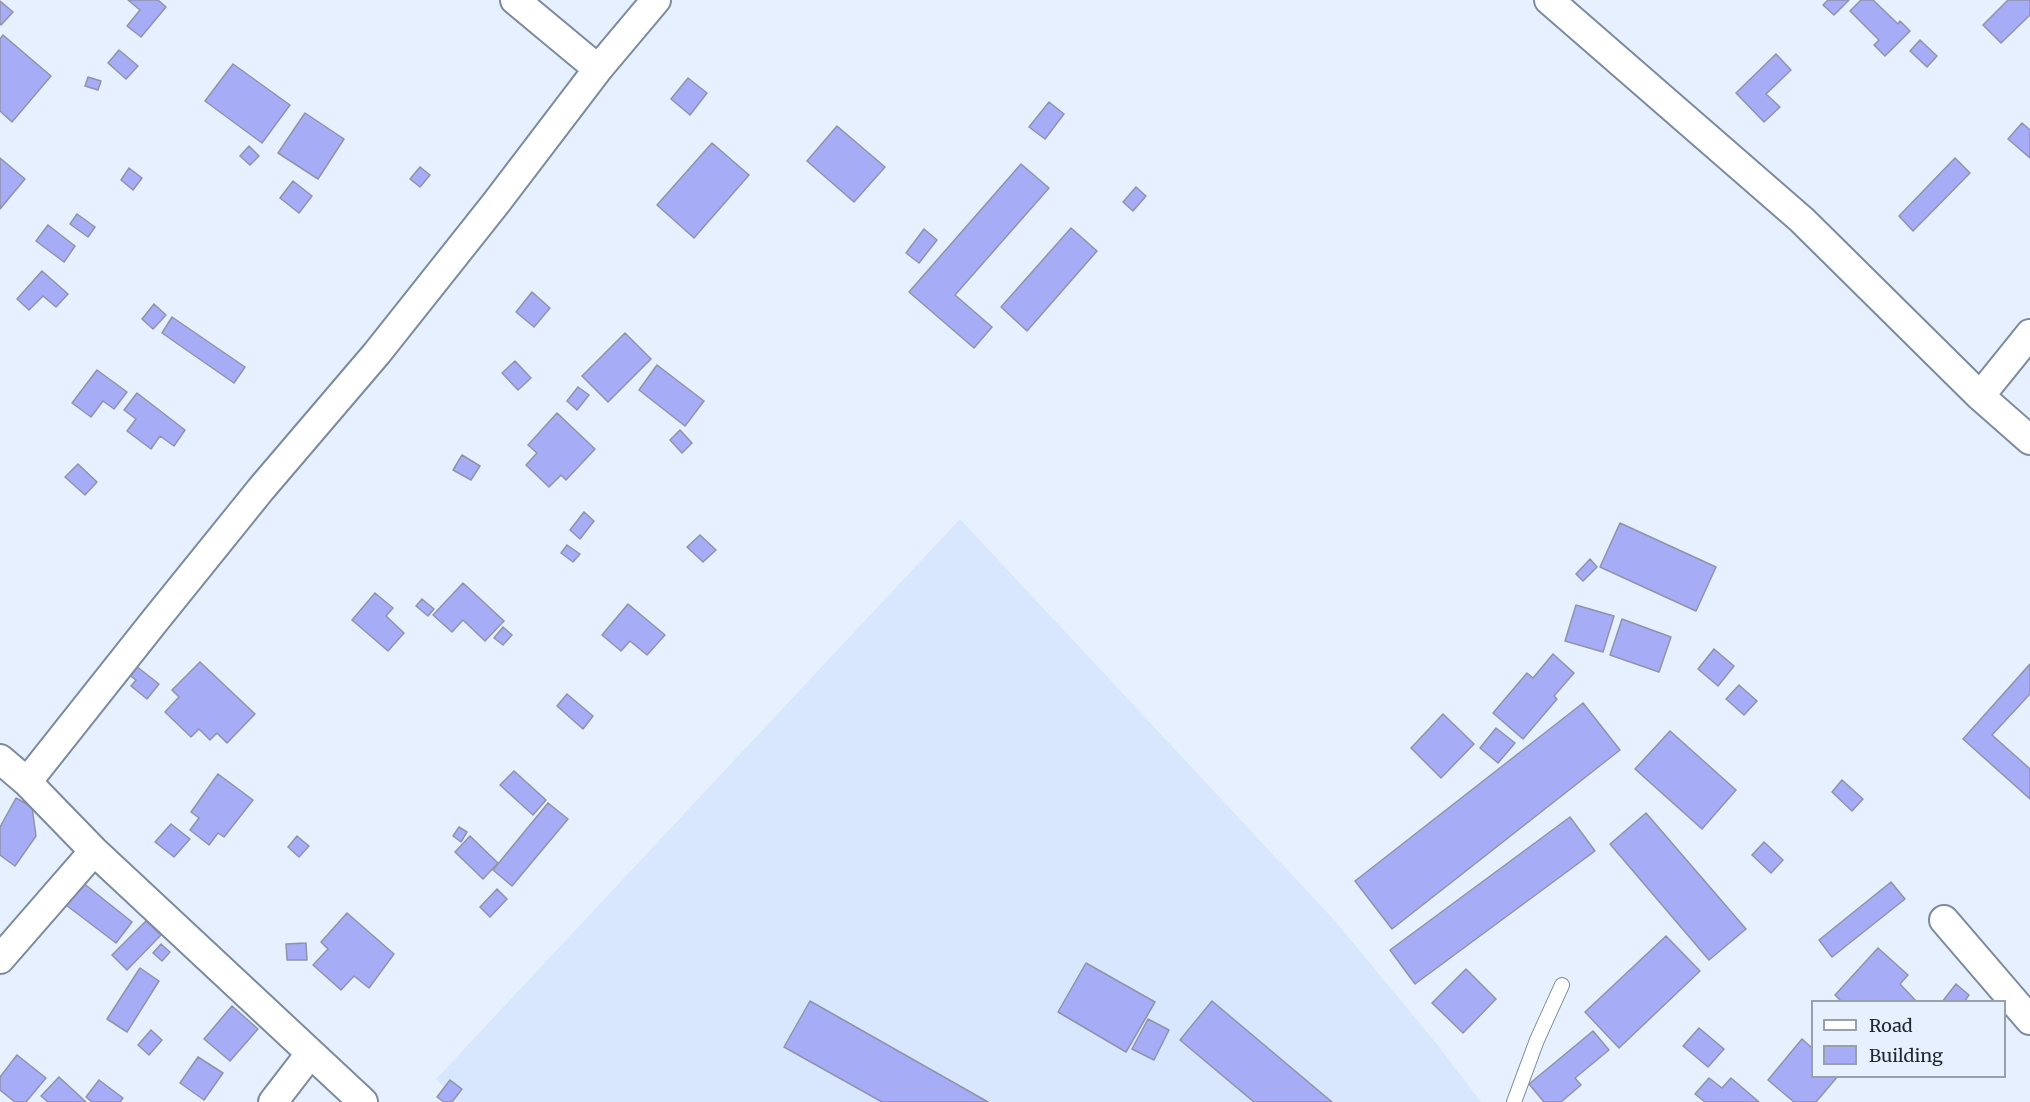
<!DOCTYPE html>
<style>
body{margin:0}
#map{position:relative;width:2030px;height:1102px;overflow:hidden;background:#e7f0fe;font-family:Merriweather,serif}
canvas{display:block}
.legend{position:absolute;left:1811px;top:1000px;width:195px;height:78px;box-sizing:border-box;background:#e7f0fe;border:2px solid #98a0ac;margin:0;padding:8px 10px;list-style:none;font-size:18px;color:#222730}
.legend li{display:flex;align-items:center;gap:12px;height:30px}
.legend b{width:30px;border:2px solid #98a0ac}
</style>
<div id="map">
<canvas width="2030" height="1102"></canvas>
<ul class="legend">
<li><b style="height:8px;background:#fff"></b>Road</li>
<li><b style="height:16px;background:#a6acf6"></b>Building</li>
</ul>
</div>
<script>
const context = document.querySelector('canvas').getContext('2d');
context.lineJoin = 'round';
function paint(path, color) { context.fillStyle = color; context.fill(path, 'evenodd'); }
const shape = rows => new Path2D(rows.map(r => 'M' + r).join(''));
function stroke(path, color, width, dash) { context.strokeStyle = color; context.lineWidth = width; context.lineCap = dash ? 'butt' : 'round'; context.setLineDash(dash || []); context.stroke(path); }
paint(shape([
 [960,519,1336,922,1440,1048,1481,1102,458,1102,436,1079]
]), '#d8e7fe');
const building = shape([
 [128,0,158,0,166,7,141,37,127,26,140,10,128,0],
 [1828,0,1849,0,1834,15,1823,5,1828,0],
 [1861,0,1873,0,1898,24,1900,21,1910,31,1885,56,1874,45,1879,40,1850,11,1861,0],
 [2008,0,2030,0,2030,15,2001,43,1983,25,2008,0],
 [0,1,13,12,1,25,0,24,0,1],
 [3,35,51,76,12,122,0,111,0,39,3,35],
 [1920,40,1937,56,1927,67,1910,51,1920,40],
 [119,50,138,66,126,79,108,63,119,50],
 [1776,54,1791,70,1766,94,1780,107,1764,122,1736,93,1776,54],
 [233,64,290,105,262,143,205,101,233,64],
 [88,77,101,81,98,90,85,86,88,77],
 [688,78,707,93,690,115,671,99,688,78],
 [1049,102,1064,114,1045,139,1029,127,1049,102],
 [305,113,344,139,318,179,278,153,305,113],
 [2022,123,2030,130,2030,158,2008,139,2022,123],
 [837,126,885,167,854,202,807,161,837,126],
 [712,143,749,175,694,238,657,205,712,143],
 [249,146,259,156,250,165,240,156,249,146],
 [0,158,25,179,0,209,0,158],
 [1955,158,1970,173,1913,231,1899,216,1955,158],
 [1021,164,1049,188,955,295,992,327,974,348,909,292,1021,164],
 [420,167,430,175,420,187,410,179,420,167],
 [129,168,142,178,133,190,121,180,129,168],
 [293,181,312,196,299,213,280,198,293,181],
 [1136,187,1146,196,1133,211,1123,202,1136,187],
 [77,214,95,227,88,237,70,224,77,214],
 [48,225,75,246,64,262,36,241,48,225],
 [1071,228,1097,251,1027,331,1001,307,1071,228],
 [924,229,937,240,919,263,906,253,924,229],
 [42,271,68,294,56,307,43,296,29,310,17,299,42,271],
 [532,292,550,308,534,327,516,312,532,292],
 [154,304,166,315,153,329,142,319,154,304],
 [172,317,245,367,234,383,162,333,172,317],
 [625,333,651,359,608,402,582,376,625,333],
 [515,361,531,378,518,390,502,373,515,361],
 [657,365,704,401,685,426,639,390,657,365],
 [97,370,127,392,114,409,103,401,91,417,72,403,97,370],
 [578,387,589,395,577,410,567,401,578,387],
 [137,393,185,430,174,446,160,436,151,449,127,431,136,419,124,410,137,393],
 [557,413,595,449,566,480,561,475,549,487,526,465,537,453,528,445,557,413],
 [680,430,692,443,682,453,670,440,680,430],
 [462,455,480,466,471,480,453,470,462,455],
 [78,464,97,482,85,495,65,477,78,464],
 [584,512,594,521,580,539,570,530,584,512],
 [1620,523,1716,567,1696,611,1600,567,1620,523],
 [700,535,716,550,703,562,687,547,700,535],
 [567,545,580,554,573,562,561,553,567,545],
 [1590,559,1597,567,1583,581,1576,574,1590,559],
 [463,583,504,621,485,641,463,620,452,632,433,615,463,583],
 [375,593,393,608,386,616,404,633,388,651,352,620,375,593],
 [422,599,434,609,428,616,416,606,422,599],
 [628,604,665,635,647,655,630,641,621,651,602,635,628,604],
 [1576,605,1614,616,1603,652,1565,641,1576,605],
 [1622,619,1671,637,1659,672,1610,655,1622,619],
 [503,627,512,635,503,645,494,638,503,627],
 [1714,649,1734,666,1718,686,1698,669,1714,649],
 [1553,654,1574,673,1554,696,1557,699,1523,739,1493,713,1527,673,1533,678,1553,654],
 [200,662,255,714,227,743,217,733,210,740,199,729,191,737,165,712,179,697,172,690,200,662],
 [2030,664,2030,694,1992,735,2030,769,2030,799,1963,739,2030,664],
 [136,666,159,684,147,699,131,686,136,680,129,675,136,666],
 [1739,685,1757,701,1744,715,1726,699,1739,685],
 [567,694,593,716,583,729,557,706,567,694],
 [1583,703,1620,750,1392,929,1355,881,1583,703],
 [1443,714,1474,744,1441,778,1411,748,1443,714],
 [1496,728,1515,743,1498,763,1480,748,1496,728],
 [1670,731,1736,790,1702,829,1635,769,1670,731],
 [514,771,546,800,533,815,500,785,514,771],
 [218,774,253,800,224,837,218,833,209,845,190,830,199,818,191,812,218,774],
 [1842,780,1863,799,1852,811,1832,792,1842,780],
 [16,798,32,807,36,836,15,866,0,855,0,827,16,798],
 [548,803,568,819,512,886,493,870,548,803],
 [1646,813,1746,929,1709,960,1610,844,1646,813],
 [1570,817,1595,851,1415,984,1390,950,1570,817],
 [171,824,190,839,174,857,155,842,171,824],
 [459,827,467,832,461,842,453,836,459,827],
 [297,836,309,846,299,857,288,847,297,836],
 [470,836,498,863,483,879,455,852,470,836],
 [1764,842,1783,860,1771,873,1752,855,1764,842],
 [82,882,132,922,116,943,66,905,82,882],
 [1891,882,1905,899,1832,957,1819,940,1891,882],
 [497,889,507,899,490,917,480,907,497,889],
 [347,913,394,954,369,988,354,976,341,990,313,965,328,949,321,942,347,913],
 [146,921,161,935,127,970,112,955,146,921],
 [1666,936,1700,971,1619,1048,1585,1012,1666,936],
 [306,943,307,960,287,960,286,944,306,943],
 [161,944,170,952,162,961,153,953,161,944],
 [1878,948,1908,975,1900,984,1917,1002,1842,1002,1835,995,1878,948],
 [1086,963,1155,1002,1126,1052,1058,1012,1086,963],
 [140,968,159,981,127,1032,107,1019,140,968],
 [1466,969,1496,999,1463,1033,1432,1003,1466,969],
 [1956,984,1969,995,1964,1002,1942,1002,1956,984],
 [810,1001,988,1102,882,1102,784,1047,810,1001],
 [1212,1001,1332,1102,1254,1102,1180,1040,1212,1001],
 [232,1006,258,1029,230,1061,204,1039,232,1006],
 [1148,1019,1169,1030,1154,1060,1132,1049,1148,1019],
 [1699,1028,1724,1049,1708,1067,1683,1046,1699,1028],
 [151,1030,162,1040,149,1055,138,1045,151,1030],
 [1593,1031,1609,1050,1575,1078,1581,1085,1561,1102,1544,1102,1529,1084,1593,1031],
 [1802,1039,1812,1048,1812,1076,1838,1076,1816,1102,1794,1102,1768,1080,1802,1039],
 [17,1055,46,1078,26,1102,15,1102,0,1090,0,1077,17,1055],
 [198,1057,223,1073,204,1100,180,1083,198,1057],
 [59,1077,86,1102,48,1102,41,1096,59,1077],
 [1709,1078,1722,1088,1731,1078,1759,1102,1705,1102,1695,1094,1709,1078],
 [99,1080,123,1098,120,1102,92,1102,86,1097,99,1080],
 [450,1080,462,1089,452,1102,444,1102,437,1097,450,1080]
]);
paint(building, '#a6acf6');
stroke(building, '#9093ab', 1.5);
const lane = shape([
 [1514,1102,1537,1040,1562,985]
]);
const street = shape([
 [515,0,598,69],
 [1549,0,1802,220,1980,396,2030,440],
 [1980,396,2030,334],
 [0,759,27,782,94,851,363,1102],
 [27,782,153,623,261,489,377,353,496,203,598,69,656,0],
 [1944,920,2030,1020],
 [0,959,94,851],
 [273,1102,310,1054]
]);
stroke(lane, '#7d8b9f', 16);
stroke(street, '#7d8b9f', 32);
stroke(lane, '#fff', 14);
stroke(street, '#fff', 28);
</script>
